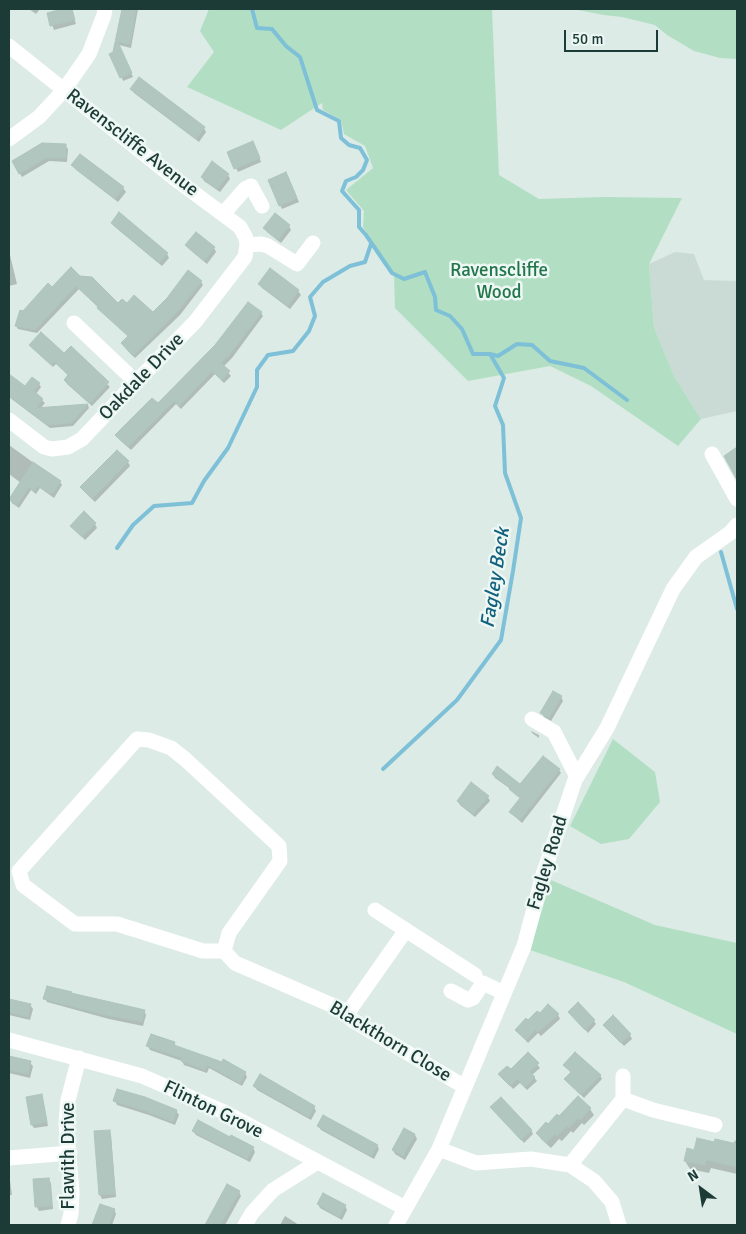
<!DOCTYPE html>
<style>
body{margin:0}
#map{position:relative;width:746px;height:1234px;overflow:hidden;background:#dcebe6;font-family:Signika,sans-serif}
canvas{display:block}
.frame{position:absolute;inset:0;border:10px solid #1d3b36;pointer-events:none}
.north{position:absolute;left:676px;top:1164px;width:50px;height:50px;-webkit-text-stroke:4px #edf7f3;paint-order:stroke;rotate:329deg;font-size:14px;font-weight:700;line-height:20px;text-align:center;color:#1d3b36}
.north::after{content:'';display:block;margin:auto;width:18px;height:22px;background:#1d3b36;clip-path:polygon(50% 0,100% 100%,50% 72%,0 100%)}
.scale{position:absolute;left:564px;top:30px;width:94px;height:22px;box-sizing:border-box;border:2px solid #1d3b36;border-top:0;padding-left:6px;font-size:15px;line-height:18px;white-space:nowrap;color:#1d3b36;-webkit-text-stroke:4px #edf7f3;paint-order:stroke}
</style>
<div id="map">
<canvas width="746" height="1234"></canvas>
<div class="frame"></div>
<div class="north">N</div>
<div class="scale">50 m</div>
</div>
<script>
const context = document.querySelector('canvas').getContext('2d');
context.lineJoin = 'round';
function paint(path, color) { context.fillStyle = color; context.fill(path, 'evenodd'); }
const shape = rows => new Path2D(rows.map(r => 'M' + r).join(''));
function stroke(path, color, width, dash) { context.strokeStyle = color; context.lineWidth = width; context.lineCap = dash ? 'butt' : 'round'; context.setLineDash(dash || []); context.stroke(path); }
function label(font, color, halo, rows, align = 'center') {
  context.font = font + ' Signika,sans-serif'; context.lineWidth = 5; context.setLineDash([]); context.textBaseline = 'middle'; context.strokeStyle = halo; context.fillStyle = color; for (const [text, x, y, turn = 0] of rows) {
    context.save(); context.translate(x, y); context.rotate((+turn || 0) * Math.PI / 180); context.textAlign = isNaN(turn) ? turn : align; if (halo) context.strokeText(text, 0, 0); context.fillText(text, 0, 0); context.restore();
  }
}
paint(shape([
 [675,252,694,254,704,280,737,281,737,411,701,419,674,376,654,327,649,264]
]), '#cadbd5');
paint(shape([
 [209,9,492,9,499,175,539,199,604,197,682,198,649,264,654,327,674,376,701,419,678,446,591,386,550,366,468,381,395,308,394,275,363,227,364,211,346,190,373,168,365,146,344,134,341,120,323,110,322,103,281,130,187,87,214,52,200,31],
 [573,9,737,9,737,59,720,58,694,51,667,35,655,25,622,17,604,15],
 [613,739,655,772,660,802,629,839,601,844,570,826],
 [551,880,655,925,737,943,737,1034,624,982,530,950]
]), '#b2dfc3');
paint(shape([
 [29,9,40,9,36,14],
 [67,9,71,9,76,24,54,30,48,14],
 [122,9,138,9,131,48,119,45,133,77,123,81,114,53],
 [132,89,204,128,206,132,199,142,134,93],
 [65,145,68,149,67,162,49,161,22,177,13,162],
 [255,146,261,162,238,172,236,168],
 [80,155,123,188,126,192,118,202,75,169,73,165],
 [228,175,230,179,220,192,204,181,202,177],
 [288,177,299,202,282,209,280,205],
 [112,223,167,254,169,258,162,266,115,227],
 [289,226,291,230,281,243,267,232,265,228],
 [196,234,214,248,216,252,207,264,189,249,187,246],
 [9,251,17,284,9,286],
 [270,270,298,291,301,295,290,309,262,288,259,284],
 [80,277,118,305,127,305,153,314,201,282,203,285,180,315,135,358,122,344,129,337,79,289,37,333,18,329,16,326,23,312,52,289],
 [261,313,263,316,232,358,223,367,231,376,224,383,215,374,181,409,176,404,131,450,119,439],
 [31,345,65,355,71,348,110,387,92,406,67,384,65,380,69,376,56,364,53,367],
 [9,376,26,388,39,384,41,387,36,394,45,403,40,409,88,405,89,408,73,426,50,428,9,397],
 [9,445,60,482,62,485,54,498,40,488,36,494,31,490,19,508,12,503,10,500,21,483,9,474],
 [128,462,130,466,95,502,81,488],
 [95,524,97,528,85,540,72,526],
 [561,697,563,701,551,721,544,717,542,713],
 [531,731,539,735,539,738,532,733],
 [559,770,561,773,522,823,510,812,526,800,495,778,493,774,521,786],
 [488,797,490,801,475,817,460,805,458,801],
 [45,998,144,1011,146,1015,143,1026,109,1019,47,1002],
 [9,1000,30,1005,33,1009,30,1020,9,1015],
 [569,1012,594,1021,596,1024,588,1033],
 [540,1015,558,1015,560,1019,541,1036,538,1033,528,1043,516,1030],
 [605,1025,630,1035,632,1039,624,1046],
 [174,1043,177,1048,245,1073,247,1077,242,1086,209,1068,207,1073,184,1065,182,1061,150,1050,148,1046],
 [528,1054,540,1068,532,1075,537,1081,527,1090,520,1083,513,1089,500,1074,511,1071],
 [9,1058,30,1063,33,1066,30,1078,9,1073],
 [565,1065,600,1075,602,1079,584,1098,565,1079,571,1073],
 [255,1086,314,1107,316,1111,311,1120,257,1090],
 [41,1096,43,1100,48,1126,34,1128,32,1125],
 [578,1098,590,1109,594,1115,584,1125,582,1123,573,1133,571,1131,562,1141,559,1139,551,1148,541,1139,538,1133,559,1118],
 [115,1101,176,1111,179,1115,175,1125,149,1115,117,1105],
 [492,1107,531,1130,533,1134,524,1143],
 [318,1126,377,1145,379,1149,374,1159,321,1130],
 [404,1129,415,1135,417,1139,405,1160,395,1154,393,1150],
 [109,1131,111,1135,116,1197,102,1199,100,1195],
 [193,1131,253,1148,255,1152,250,1162,196,1135],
 [737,1139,737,1174,711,1168,709,1173,690,1169,685,1161,695,1151,715,1144,732,1144],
 [9,1178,10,1181,12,1195,9,1195],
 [48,1179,51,1183,53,1209,39,1211,37,1207],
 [228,1185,239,1192,241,1196,225,1225,206,1225],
 [318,1204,345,1206,347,1210,342,1220,320,1208],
 [100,1205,114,1210,116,1214,112,1225,93,1225],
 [285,1216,296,1223,298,1225,280,1225]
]), '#0003');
stroke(shape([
 [252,9,257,28,272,29,286,46,300,57,317,110,339,121,341,138,349,145,360,148,367,160,363,170,356,177,346,181,342,191,359,210,359,227,366,235,392,273,404,279,425,272,435,297,436,310,450,316,462,329,473,354,490,354,504,378,495,406,503,425,505,473,521,518,513,571,501,640,457,700,383,769],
 [490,354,498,356,517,344,532,345,550,361,584,368,627,400],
 [117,548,133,525,154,506,192,503,204,481,228,448,257,387,257,370,268,355,293,351,309,331,315,316,310,297,323,282,350,266,365,262,371,244],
 [721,552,737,609]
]), '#7dc0d7', 4);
const building = shape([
 [62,9,72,9,75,20,50,26,47,13,62,9],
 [122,9,136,9,130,44,118,42,132,73,120,78,109,54,113,52,122,9],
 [139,77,205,127,196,139,130,89,139,77],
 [253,141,260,158,234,169,227,152,253,141],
 [42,143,66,144,66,158,46,158,19,174,12,161,42,143],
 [80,154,124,187,115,199,71,165,80,154],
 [212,161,229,174,217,189,201,177,212,161],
 [286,172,297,198,279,206,268,180,286,172],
 [119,212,168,253,159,263,111,223,119,212],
 [275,213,290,225,278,240,263,228,275,213],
 [196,232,215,247,204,261,185,245,196,232],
 [71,267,80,276,92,277,118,303,122,299,127,303,134,295,153,312,167,298,188,270,202,281,178,311,133,356,121,343,128,336,97,308,98,306,76,286,35,330,15,326,20,310,23,311,48,283,52,287,71,267],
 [270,268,299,290,288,306,258,284,270,268],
 [248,302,262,312,230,354,221,363,230,371,222,380,212,371,179,406,174,401,128,447,115,435,152,398,158,403,215,345,248,302],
 [41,332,64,353,71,346,109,382,92,401,89,403,64,380,68,375,54,361,51,365,29,345,41,332],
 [9,374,25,386,32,377,40,383,34,391,43,399,36,408,88,404,71,423,47,425,9,396,9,374],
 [737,447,737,480,724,456,737,447],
 [117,450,129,461,92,499,80,487,117,450],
 [33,462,61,481,53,493,49,493,38,486,34,491,29,487,17,505,9,499,33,462],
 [84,511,96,523,82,537,70,526,84,511],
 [553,691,562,696,549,718,540,713,553,691],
 [543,756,560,769,520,820,509,812,520,798,509,789,510,788,492,774,497,766,520,784,543,756],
 [471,782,489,796,473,814,457,801,471,782],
 [47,986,72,992,71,993,145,1010,142,1022,106,1015,43,999,47,986],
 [9,999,31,1004,28,1017,9,1012,9,999],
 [578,1002,595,1020,585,1030,568,1012,578,1002],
 [548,1004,559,1014,538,1032,535,1030,526,1040,515,1030,526,1018,528,1020,537,1011,540,1013,548,1004],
 [613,1015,631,1034,621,1043,603,1025,613,1015],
 [151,1034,175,1042,174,1045,222,1062,223,1059,246,1072,240,1083,207,1065,205,1070,181,1061,182,1058,146,1046,151,1034],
 [528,1052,539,1063,530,1072,535,1077,525,1087,517,1079,510,1086,498,1074,507,1066,511,1069,528,1052],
 [575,1052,601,1075,581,1095,564,1079,571,1072,563,1065,575,1052],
 [9,1056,31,1061,28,1074,9,1070,9,1056],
 [260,1074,315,1106,309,1117,253,1086,260,1074],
 [117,1089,145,1097,177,1110,173,1122,146,1111,113,1101,117,1089],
 [42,1094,47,1122,31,1125,26,1097,42,1094],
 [578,1096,591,1108,580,1120,578,1118,569,1128,567,1126,557,1136,555,1134,546,1143,536,1133,546,1122,548,1124,557,1114,559,1116,578,1096],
 [501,1097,532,1130,521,1140,490,1107,501,1097],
 [323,1115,378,1145,371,1156,317,1126,323,1115],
 [198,1120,230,1137,231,1135,254,1147,247,1159,192,1131,198,1120],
 [404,1128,415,1134,403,1156,392,1150,404,1128],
 [110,1130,115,1194,99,1195,94,1131,110,1130],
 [697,1138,714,1142,715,1139,737,1144,737,1167,706,1160,705,1165,684,1161,687,1148,694,1150,697,1138],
 [49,1178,52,1206,35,1207,33,1179,49,1178],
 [227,1184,240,1191,220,1225,205,1225,227,1184],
 [323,1193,346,1205,339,1217,317,1204,323,1193],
 [100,1204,115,1209,109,1225,92,1225,100,1204]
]);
paint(building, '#b1c6bf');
stroke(building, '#aec5be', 1);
stroke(shape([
 [9,46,174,178,240,227,246,238,247,245,245,257,195,322,136,382,82,439,68,447,52,449,44,447,9,420],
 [9,139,39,117,64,90,89,54,104,15,105,9],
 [223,214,245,189,251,186,262,206],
 [247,245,261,244,268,246,297,264,313,243],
 [74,323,136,382],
 [712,454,737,499],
 [532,719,554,732,577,777],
 [375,910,475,975],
 [224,951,203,951,117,924,75,924,23,885,19,871,137,739,149,740,171,748,185,759,279,846,280,861,229,933,224,951,235,963,343,1010,352,1020,465,1087],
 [451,991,468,1000,473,998,483,983,504,993],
 [347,1014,406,930],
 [9,1040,142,1076,222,1111,405,1208],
 [623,1099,653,1110,715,1125],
 [439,1149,476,1163,531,1159,570,1165,594,1181,612,1202,619,1225],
 [9,1158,70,1153],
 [570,1165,623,1099,623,1076],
 [68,1225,71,1214,72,1192,66,1123,68,1100,79,1058],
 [245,1225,252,1213,273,1190,316,1163],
 [396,1225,439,1149,524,946,543,875,575,780,607,728,673,589,696,557,730,533,737,525]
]), '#fff', 15);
label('19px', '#1d3b36', '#edf7f3', [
 ["Ravenscliffe Avenue",132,143,38],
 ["Oakdale Drive",142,377,-46],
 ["Fagley Road",548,863,-73],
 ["Blackthorn Close",390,1042,31],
 ["Flinton Grove",213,1110,26],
 ["Flawith Drive",69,1156,-90]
]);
label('19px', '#23764c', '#edf7f3', [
 ["Ravenscliffe",499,271],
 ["Wood",499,293]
]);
label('italic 20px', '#11607d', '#edf7f3', [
 ["Fagley Beck",496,578,-81]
]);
</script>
